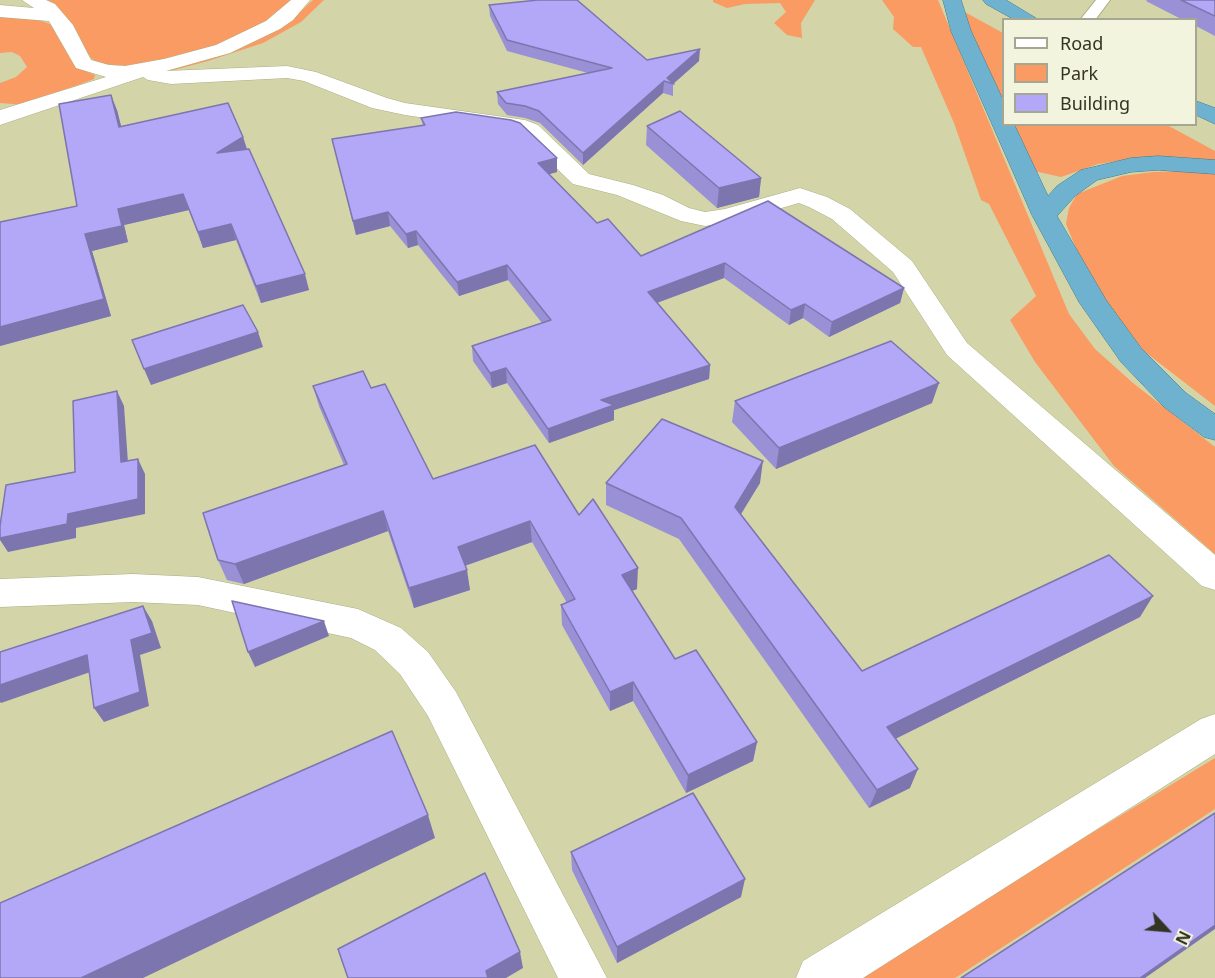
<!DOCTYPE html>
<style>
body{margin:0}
#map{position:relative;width:1215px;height:978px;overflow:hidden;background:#d3d5a8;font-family:"Noto Sans",sans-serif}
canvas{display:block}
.legend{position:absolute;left:1002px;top:18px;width:195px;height:108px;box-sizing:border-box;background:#f3f4de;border:2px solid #a6a793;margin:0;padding:8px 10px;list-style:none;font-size:18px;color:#333422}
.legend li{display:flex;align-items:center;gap:12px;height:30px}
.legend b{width:30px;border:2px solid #a6a793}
.north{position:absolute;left:1137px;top:900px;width:60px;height:60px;-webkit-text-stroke:4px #f3f4de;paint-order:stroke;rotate:116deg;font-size:16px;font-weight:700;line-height:24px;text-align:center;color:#333422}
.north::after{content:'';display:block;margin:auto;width:21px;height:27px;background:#333422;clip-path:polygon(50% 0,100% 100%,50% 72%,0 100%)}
</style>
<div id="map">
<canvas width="1215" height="978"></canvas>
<ul class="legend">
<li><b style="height:8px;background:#fff"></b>Road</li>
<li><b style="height:16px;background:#f99b63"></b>Park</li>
<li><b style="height:16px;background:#b3a7f8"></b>Building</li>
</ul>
<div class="north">N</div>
</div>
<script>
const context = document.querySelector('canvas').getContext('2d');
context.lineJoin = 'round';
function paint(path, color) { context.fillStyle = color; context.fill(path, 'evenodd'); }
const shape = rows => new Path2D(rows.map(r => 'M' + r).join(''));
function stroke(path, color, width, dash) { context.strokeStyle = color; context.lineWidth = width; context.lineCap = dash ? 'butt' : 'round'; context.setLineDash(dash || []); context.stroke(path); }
paint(shape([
 [42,0,295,0,281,15,205,51,129,66,101,64,92,59],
 [313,0,324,0,301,22,263,43,208,61,159,74,154,71,283,27],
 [713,0,815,0,801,23,802,38,787,35,774,23,786,12,780,3,745,4,727,8,713,2],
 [882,0,938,0,1069,314,1095,349,1133,383,1215,447,1215,554,1114,466,1035,362,1010,320,1036,296,989,204,981,200,954,123,921,47,913,47,893,29,894,17],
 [961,10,1003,33,1003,103],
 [0,13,31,17,50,24,56,28,78,68,95,75,94,79,24,105,0,103,0,83,16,77,27,67,20,56,12,52,0,53],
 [1013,125,1167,125,1215,151,1215,161,1177,157,1138,158,1098,164,1061,177,1034,171],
 [1187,171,1215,174,1215,406,1145,352,1112,315,1084,268,1066,224,1069,208,1077,194,1122,176,1153,172],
 [1215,758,1215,809,955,978,854,978]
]), '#f99b63');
const service = shape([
 [1096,0,1110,0,1095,20,1080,20,1096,0]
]);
const minor = shape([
 [22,0,46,0,55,4,73,25,91,60,109,65,125,66,164,59,216,45,266,21,291,0,310,0,293,20,280,29,230,53,166,71,287,66,316,72,387,98,405,103,525,120,538,125,589,174,633,185,663,195,689,208,705,212,725,209,800,188,827,197,850,209,912,261,967,343,1215,555,1215,590,1202,586,947,355,893,272,832,219,809,207,799,203,736,221,705,226,681,221,617,195,573,184,522,135,513,131,405,115,372,108,304,81,287,78,171,84,148,80,143,77,0,125,0,110,106,77,76,68,49,21,0,17,0,5,34,8,22,0],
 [133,574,198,577,358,609,401,628,428,652,456,692,607,978,558,978,428,716,400,674,375,650,351,638,198,605,133,602,0,607,0,579,133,574]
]);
const tertiary = shape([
 [1215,714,1215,754,863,978,796,978,803,961,1201,719,1215,714]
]);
const trunk = shape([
 [943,0,961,0,971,31,1004,102,1004,124,1014,124,1048,196,1057,186,1081,170,1131,158,1158,156,1215,160,1215,174,1158,170,1131,172,1097,180,1075,196,1057,216,1106,300,1141,348,1186,393,1215,414,1215,440,1204,437,1164,407,1121,362,1079,302,1032,215,951,31,943,0],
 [983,0,1006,0,1039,20,1015,20,986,4,983,0],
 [1196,101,1215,108,1215,124,1196,115,1196,101]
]);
stroke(service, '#aaad81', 2);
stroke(minor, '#aaad81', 1);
stroke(tertiary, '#aaad81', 1);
stroke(trunk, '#437a8c', 1);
paint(service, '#fff');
paint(minor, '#fff');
paint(tertiary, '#fff');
paint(trunk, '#6fb2d0');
paint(shape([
 [1147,0,1215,0,1215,36,1196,26,1196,20,1183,20,1146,1],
 [489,5,647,60,699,61,673,84,673,96,663,93,583,165,540,123,525,118,507,115,498,104,497,92,588,73,507,51,490,16],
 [117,110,121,126,243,137,247,149,309,290,261,303,236,240,203,248,189,210,124,225,128,242,92,251,111,316,0,346,0,222,77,206],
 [421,118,557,172,549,174,597,223,641,256,768,201,904,288,900,303,829,337,803,318,789,325,724,278,657,303,710,365,709,379,614,410,614,420,549,443,507,383,492,388,473,361,472,346,542,323,508,280,459,296,418,245,408,248,390,226,356,235,332,139,423,126],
 [647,126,761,178,759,197,717,208,646,145],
 [313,386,371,388,433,479,579,515,637,589,632,591,675,659,757,742,753,761,686,793,633,701,610,711,562,625,561,605,567,603,532,542,465,566,470,590,414,608,388,531,244,584,227,580,218,560,344,465,319,406],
 [735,401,932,403,776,469,732,422],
 [606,483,760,483,740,514,862,671,1140,617,895,739,910,788,869,808,679,539,606,505],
 [571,852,741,897,617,963,572,870]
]), '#9a90d5');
paint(shape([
 [700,49,699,61,673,84,667,78],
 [664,81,663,93,583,165,583,153],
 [111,95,117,110,125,142,119,127],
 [243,137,248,153,217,153],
 [557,158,557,172,539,177,538,163],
 [761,178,759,197,717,208,719,188],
 [183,194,189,210,124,225,128,242,92,251,111,316,0,346,0,327,85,234,118,209],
 [388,212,390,226,356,235,353,221],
 [231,224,236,240,203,248,198,232],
 [416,231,418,245,408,248,406,234],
 [725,263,724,278,648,306,648,292],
 [507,265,508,280,459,296,457,282],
 [305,274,309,290,261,303,256,286],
 [904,288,900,303,829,337,832,322],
 [805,304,803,318,789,325,791,310],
 [258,332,263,347,151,385,144,369],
 [710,365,709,379,614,410,614,420,549,443,548,429,601,400],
 [506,368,507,383,492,388,490,373],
 [939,383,932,403,776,469,779,448],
 [117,391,124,406,129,477,121,462],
 [138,459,145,474,145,514,76,528,76,538,8,552,0,540,0,538,68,514],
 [763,461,760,483,732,529,735,507],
 [383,511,388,531,244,584,235,564],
 [530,521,532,542,461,567,458,547],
 [638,568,637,589,621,595,622,575],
 [467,570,470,590,414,608,409,588],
 [1153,596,1140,617,879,747,887,727],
 [143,606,152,621,161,648,140,655,149,706,104,722,94,708,131,640],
 [324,621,329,636,255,667,248,652],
 [87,655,96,670,1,703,0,702,0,685],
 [633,682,633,701,610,711,610,692],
 [757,742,753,761,686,793,688,775],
 [918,769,910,788,869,808,877,790],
 [428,815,435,838,143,978,81,978],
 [745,879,741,897,617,963,617,947],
 [1215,925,1215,929,1145,978,1140,978],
 [520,952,523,968,506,978,488,978,486,971]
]), '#7d75ae');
const building = shape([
 [538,0,577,0,647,60,700,49,667,78,674,84,664,81,583,153,539,111,525,106,506,103,497,92,612,68,507,40,489,5,538,0],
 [1181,0,1215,0,1215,16,1181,0],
 [111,95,119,127,228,103,243,137,217,153,249,149,305,274,256,286,231,224,198,232,183,194,118,209,122,226,85,234,104,299,0,327,0,222,77,206,59,104,111,95],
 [680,111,761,178,719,188,647,126,680,111],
 [456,112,511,120,520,123,557,158,538,163,597,223,608,219,641,256,768,201,904,288,832,322,805,304,791,310,725,263,648,292,710,365,601,400,614,405,548,429,506,368,490,373,472,346,551,320,507,265,457,282,416,231,406,234,388,212,353,221,332,139,425,125,421,118,456,112],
 [243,305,258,332,144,369,132,340,243,305],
 [891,341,939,383,779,448,735,401,891,341],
 [363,371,371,388,385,384,433,479,535,445,579,515,593,499,638,568,622,575,675,659,696,650,757,742,688,775,633,682,610,692,561,605,575,599,530,521,458,547,467,570,409,588,383,511,235,564,218,560,203,513,347,464,313,386,363,371],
 [117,391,121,462,138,459,138,499,68,514,67,524,0,538,0,526,6,485,75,472,73,401,117,391],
 [662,419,763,461,735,507,862,671,1109,555,1153,596,887,727,918,769,877,790,681,518,606,483,662,419],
 [232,601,324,621,248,652,232,601],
 [143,606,152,633,131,640,140,692,94,708,87,655,0,685,0,652,143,606],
 [392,731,428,815,81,978,0,978,0,903,392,731],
 [693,793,745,879,617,947,571,852,693,793],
 [1215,813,1215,925,1140,978,961,978,1215,813],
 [485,873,520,952,486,971,488,978,348,978,338,949,485,873]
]);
paint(building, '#b3a7f8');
stroke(building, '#7d75ae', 1.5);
</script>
